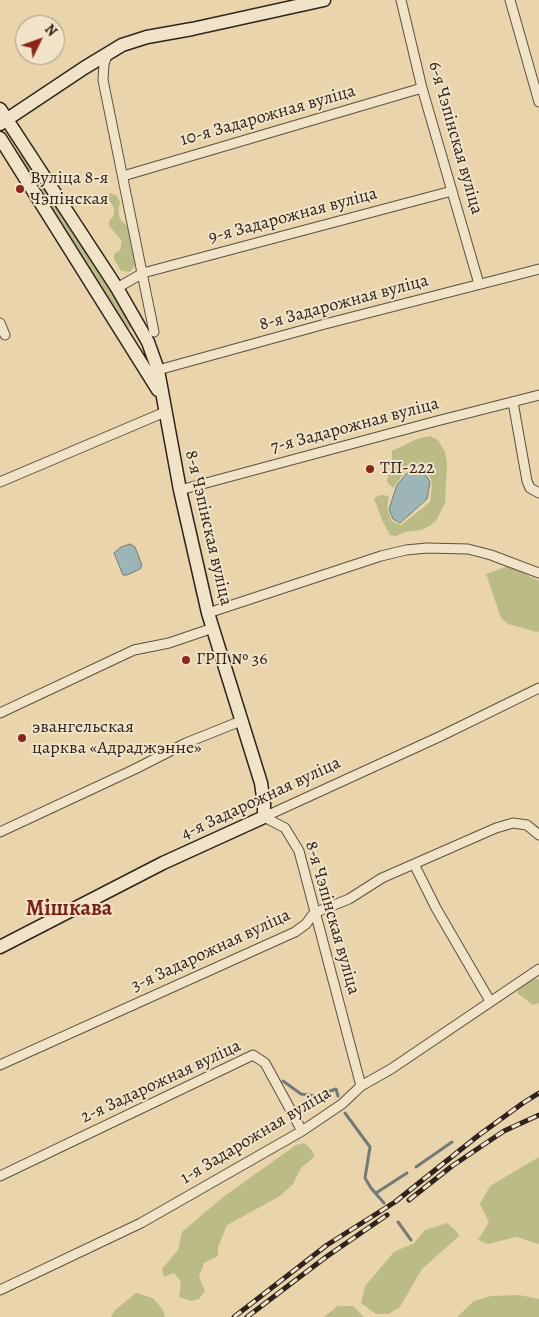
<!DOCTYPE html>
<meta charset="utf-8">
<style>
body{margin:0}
#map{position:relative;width:539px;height:1317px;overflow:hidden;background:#e9d4ab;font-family:Alegreya,serif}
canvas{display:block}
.north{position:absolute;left:15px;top:15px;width:50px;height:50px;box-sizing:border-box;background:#f1e3c8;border:1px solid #a39684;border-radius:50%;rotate:48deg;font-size:14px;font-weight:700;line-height:20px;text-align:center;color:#2f231d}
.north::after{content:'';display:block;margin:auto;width:18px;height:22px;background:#8f2418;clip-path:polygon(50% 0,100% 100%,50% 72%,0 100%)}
</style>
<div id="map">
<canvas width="539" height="1317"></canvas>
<div class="north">N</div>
</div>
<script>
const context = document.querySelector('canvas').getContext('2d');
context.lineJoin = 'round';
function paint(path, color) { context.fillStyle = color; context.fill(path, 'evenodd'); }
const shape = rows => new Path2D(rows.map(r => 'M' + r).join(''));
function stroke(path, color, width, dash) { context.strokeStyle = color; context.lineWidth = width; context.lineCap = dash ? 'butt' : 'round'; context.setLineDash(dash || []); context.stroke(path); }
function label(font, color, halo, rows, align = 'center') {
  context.font = font + ' Alegreya,serif'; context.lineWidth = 4; context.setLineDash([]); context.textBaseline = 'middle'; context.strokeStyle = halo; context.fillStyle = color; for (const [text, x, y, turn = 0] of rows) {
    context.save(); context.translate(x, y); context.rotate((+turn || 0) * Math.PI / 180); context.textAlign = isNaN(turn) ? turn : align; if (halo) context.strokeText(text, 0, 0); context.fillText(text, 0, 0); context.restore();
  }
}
paint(shape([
 [23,153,133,326,129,329,19,156],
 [110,193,116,195,120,202,118,211,120,219,127,226,130,237,135,265,130,272,121,271,114,259,114,254,120,250,122,241,109,226,109,221,114,215,114,208,107,196],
 [430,436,438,440,445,452,447,464,445,503,436,521,431,525,421,530,405,532,396,536,390,535,382,520,374,498,381,495,389,496,387,508,392,521,401,525,430,502,432,486,431,479,426,471,418,468,407,469,393,488,387,482,388,475,392,466,392,451,417,439],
 [508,566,539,581,539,631,537,632,508,624,501,618,486,574],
 [535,979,539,979,539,1003,533,1005,517,993,519,987],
 [305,1143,313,1152,314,1157,301,1168,293,1184,280,1196,227,1225,218,1247,218,1256,204,1263,199,1277,205,1291,199,1299,191,1301,179,1297,181,1281,174,1273,164,1277,162,1269,178,1250,182,1232,223,1197,296,1145],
 [539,1157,539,1244,516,1237,488,1244,478,1240,489,1222,480,1204,490,1186],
 [447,1223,457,1232,459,1236,421,1270,400,1307,388,1314,376,1314,361,1303,365,1286,394,1252,414,1243,425,1230],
 [136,1293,153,1298,163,1310,165,1317,111,1317,114,1311],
 [519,1295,539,1299,539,1317,457,1317,474,1301,491,1296],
 [338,1306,353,1306,364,1317,324,1317]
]), '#bbbb86');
const water = shape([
 [413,470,424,474,428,478,430,483,427,499,400,523,393,519,389,509,397,485,407,473,413,470],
 [130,544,135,547,142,565,140,569,127,575,123,575,114,553,121,547,130,544]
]);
paint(water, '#9db5b6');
stroke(water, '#717b79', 1);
stroke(shape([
 [283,1081,301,1094,315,1096,336,1089,338,1096],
 [345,1113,370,1147,365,1178,371,1188,384,1203],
 [416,1167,452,1142],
 [376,1193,407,1173],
 [398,1222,411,1240]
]), '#717b79', 3);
const street = shape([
 [401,0,422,88,479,284],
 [510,0,539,102],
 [108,53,104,64,103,80,154,332],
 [123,176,422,88],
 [117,288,143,273,452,191],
 [0,323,5,335],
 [158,370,325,324,539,269],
 [513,402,527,481,530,488,539,493],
 [0,482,165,412],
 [180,490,433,422,539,395],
 [208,613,381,556,406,550,427,548,468,549,491,555,539,573],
 [0,713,134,650,169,643,213,628],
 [264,817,441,736,539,688],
 [264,817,285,828,299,851,361,1086],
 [0,832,135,769,186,743,241,721],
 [414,864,436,908,490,1001],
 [0,1065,295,932,306,924,314,913,349,899,382,878,496,828,513,823,527,825,539,835],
 [0,1176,253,1055,265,1063,302,1131],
 [0,1290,141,1223,302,1131,342,1104,361,1086,391,1069,539,969]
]);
const secondary = shape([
 [0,109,117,288,148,342,158,370,180,490,208,613,261,783,264,804,264,817,163,863,0,947],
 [0,124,84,68,122,45,147,37,192,29,324,0],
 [0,138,158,390]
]);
stroke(street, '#5e4f40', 11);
stroke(secondary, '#2f231d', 15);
stroke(street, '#f1e3c8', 9);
stroke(secondary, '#f1e3c8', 12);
const rail = shape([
 [409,1200,452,1166,504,1131,539,1115],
 [234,1317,327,1245,395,1202,479,1135,523,1103,539,1093],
 [247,1317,326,1257,387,1215]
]);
stroke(rail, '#2f231d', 5);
stroke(rail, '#f1e3c8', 3, [9]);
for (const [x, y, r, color] of [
 [20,189,5,"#8f2418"],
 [370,469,5,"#8f2418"],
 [186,660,5,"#8f2418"],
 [22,738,5,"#8f2418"]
]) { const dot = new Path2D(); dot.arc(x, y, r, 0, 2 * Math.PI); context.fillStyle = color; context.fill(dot); stroke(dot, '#f1e3c8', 2); }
label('18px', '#2f231d', '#f1e3c8', [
 ["10-я Задарожная вуліца",268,116,-16],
 ["6-я Чэпінская вуліца",455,138,74],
 ["9-я Задарожная вуліца",293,216,-15],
 ["8-я Задарожная вуліца",344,303,-15],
 ["7-я Задарожная вуліца",355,426,-15],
 ["8-я Чэпінская вуліца",208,528,77],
 ["4-я Задарожная вуліца",261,799,-25],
 ["8-я Чэпінская вуліца",332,918,74],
 ["3-я Задарожная вуліца",211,951,-25],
 ["2-я Задарожная вуліца",161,1082,-25],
 ["1-я Задарожная вуліца",256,1136,-31]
]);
label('18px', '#2f231d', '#f1e3c8', [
 ["Вуліца 8-я",30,179],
 ["Чэпінская",30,200],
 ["ТП-222",380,469],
 ["ГРП № 36",196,660],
 ["эвангельская",32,728],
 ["царква «Адраджэнне»",32,749]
], 'left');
label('bold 22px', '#7a1f14', '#f1e3c8', [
 ["Мішкава",69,910]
]);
</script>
